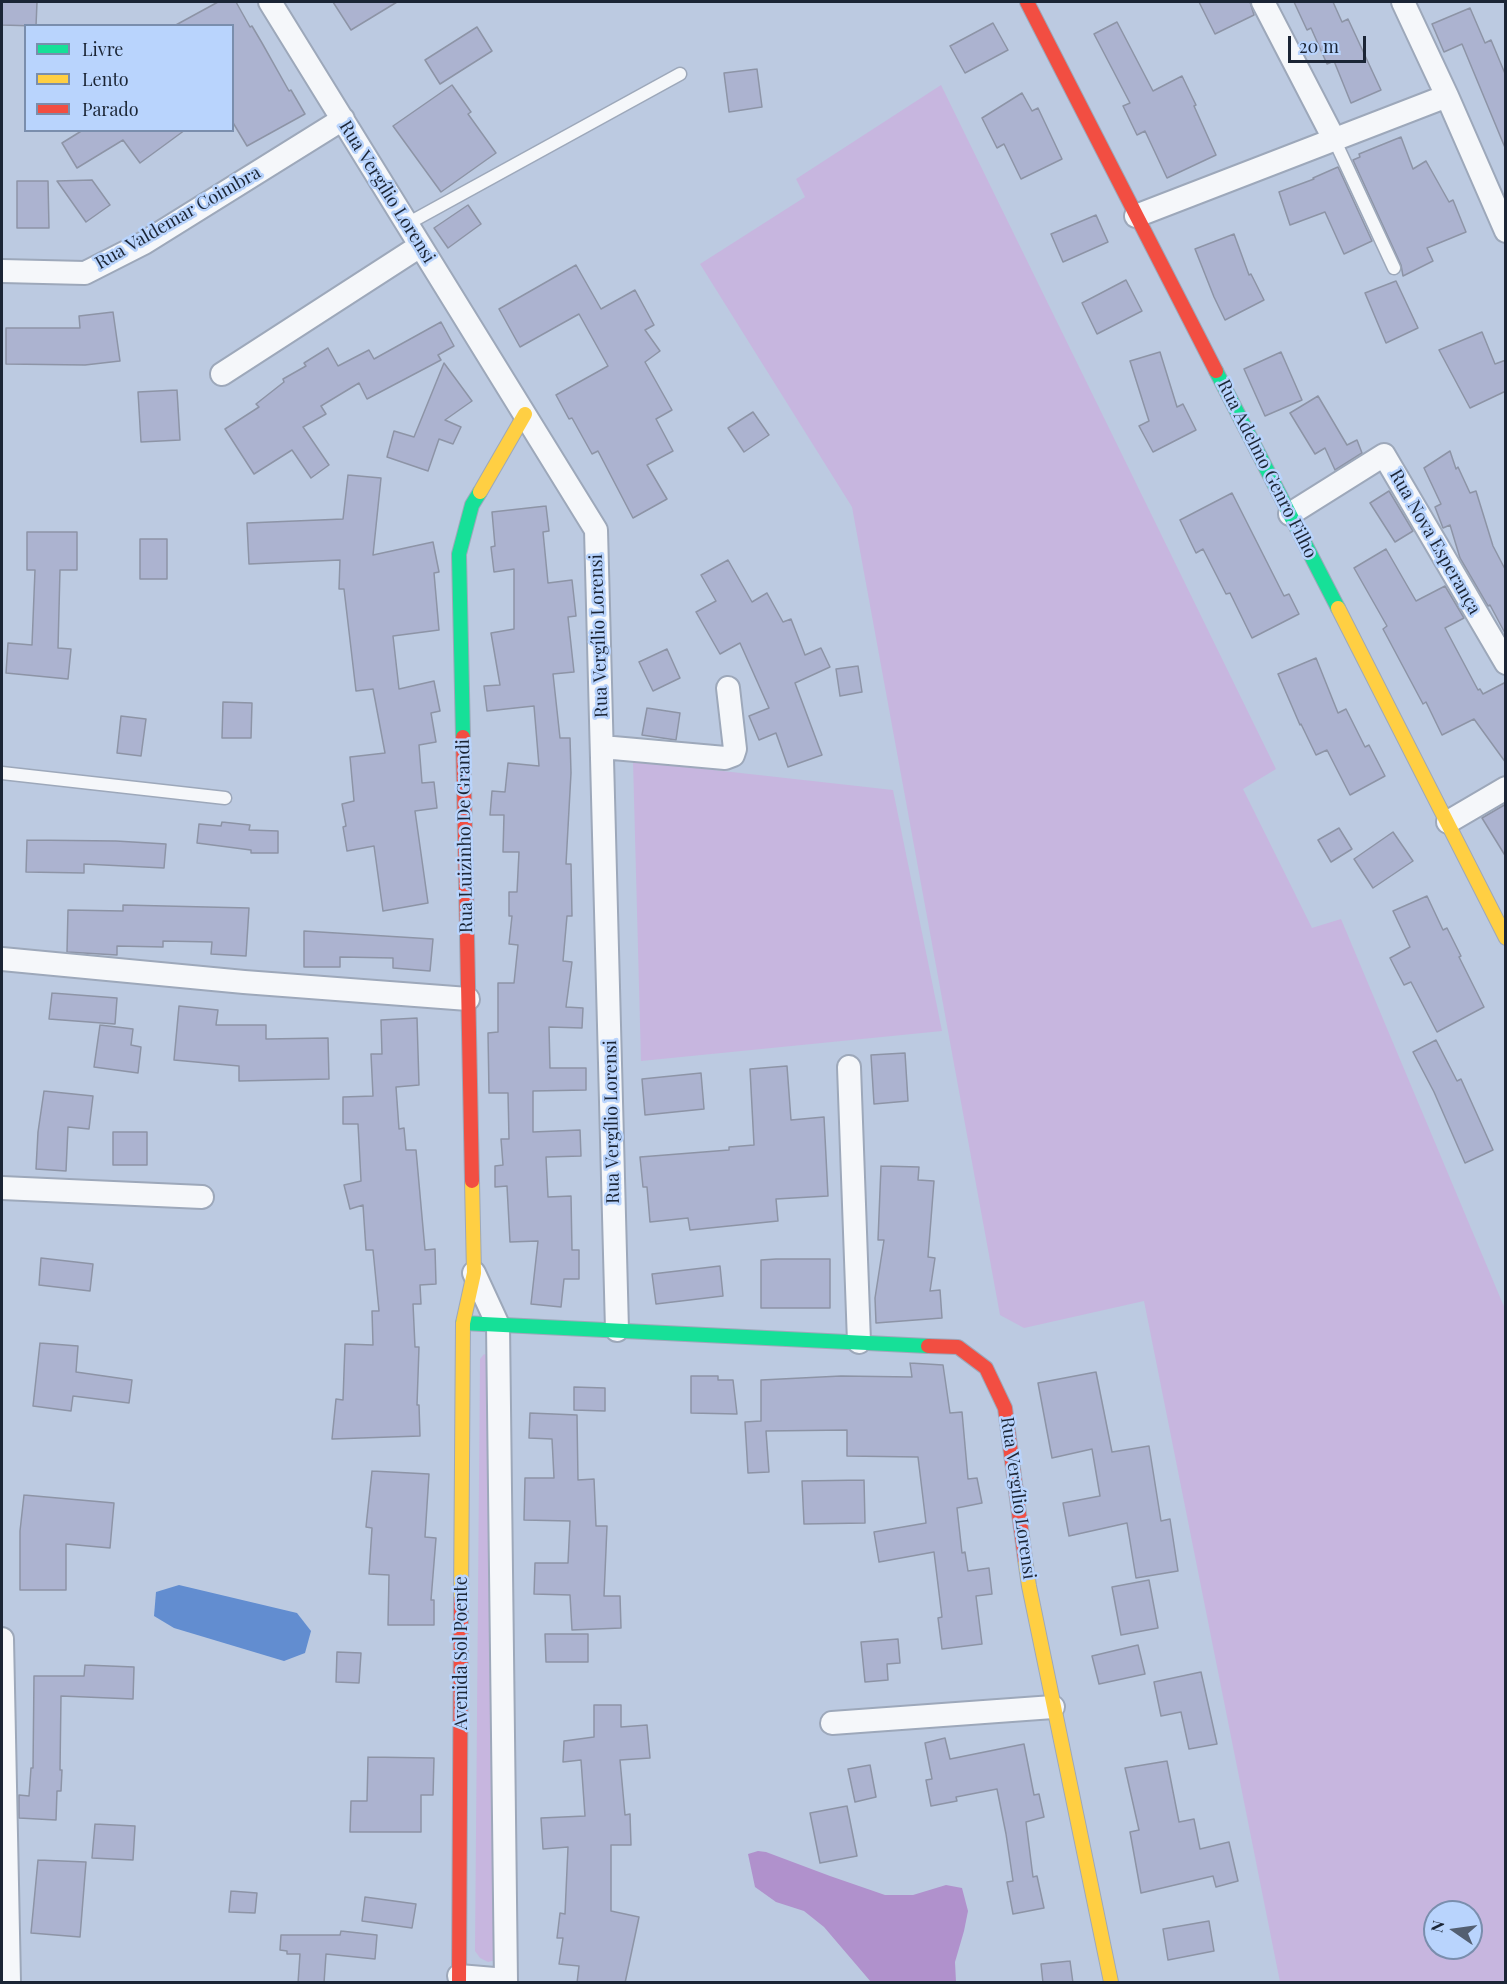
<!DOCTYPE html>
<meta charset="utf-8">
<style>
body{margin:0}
#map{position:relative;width:1507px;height:1984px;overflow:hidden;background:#bccae1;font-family:"Playfair Display",serif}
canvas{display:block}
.frame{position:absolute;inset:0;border:3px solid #1b2535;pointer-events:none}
.legend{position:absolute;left:24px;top:24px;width:210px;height:108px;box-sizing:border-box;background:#b9d4fd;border:2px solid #7a8ead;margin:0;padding:8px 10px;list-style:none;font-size:18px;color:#1b2535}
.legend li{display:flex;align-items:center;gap:12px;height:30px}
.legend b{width:30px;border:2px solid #7a8ead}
.north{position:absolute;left:1423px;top:1900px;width:60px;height:60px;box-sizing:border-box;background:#b9d4fd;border:2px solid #7a8ead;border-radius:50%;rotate:283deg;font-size:16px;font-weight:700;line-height:24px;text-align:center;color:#1b2535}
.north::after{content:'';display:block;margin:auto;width:21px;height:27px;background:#535f71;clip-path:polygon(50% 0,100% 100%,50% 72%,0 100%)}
.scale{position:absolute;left:1288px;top:36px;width:78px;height:27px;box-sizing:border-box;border:3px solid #1b2535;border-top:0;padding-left:8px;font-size:18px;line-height:21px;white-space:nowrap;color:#1b2535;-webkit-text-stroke:4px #b9d4fd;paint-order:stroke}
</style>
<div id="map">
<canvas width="1507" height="1984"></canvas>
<div class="frame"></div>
<ul class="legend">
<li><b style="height:8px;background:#16e098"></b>Livre</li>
<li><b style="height:8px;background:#ffcf43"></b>Lento</li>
<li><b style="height:8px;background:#f24e42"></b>Parado</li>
</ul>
<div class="north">N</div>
<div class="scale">20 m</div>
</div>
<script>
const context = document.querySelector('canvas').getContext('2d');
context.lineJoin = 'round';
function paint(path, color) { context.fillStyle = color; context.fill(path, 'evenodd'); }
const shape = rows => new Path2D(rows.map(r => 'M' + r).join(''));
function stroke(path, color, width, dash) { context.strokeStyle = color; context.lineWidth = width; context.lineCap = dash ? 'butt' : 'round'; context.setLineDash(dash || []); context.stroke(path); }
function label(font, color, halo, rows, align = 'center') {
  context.font = font + ' "Playfair Display",serif'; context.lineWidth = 5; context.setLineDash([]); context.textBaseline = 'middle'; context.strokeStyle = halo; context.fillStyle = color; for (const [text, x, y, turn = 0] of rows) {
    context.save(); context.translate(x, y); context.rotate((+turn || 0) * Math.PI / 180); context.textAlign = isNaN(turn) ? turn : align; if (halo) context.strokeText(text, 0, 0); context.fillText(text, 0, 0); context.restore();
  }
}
paint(shape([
 [941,85,1276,769,1243,789,1312,928,1341,919,1505,1309,1505,1982,1280,1982,1144,1301,1024,1328,1000,1315,852,507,700,264,805,197,796,179],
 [1435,1912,1471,1912,1471,1948,1435,1948],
 [633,761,893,790,942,1031,641,1061],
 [484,1354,489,1357,499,1959,488,1962,480,1958,475,1951,480,1359]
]), '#c7b6df');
paint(shape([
 [758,1851,766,1852,830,1876,885,1895,913,1895,946,1885,962,1888,968,1911,964,1931,955,1962,956,1982,871,1982,824,1927,804,1911,776,1902,755,1887,748,1854]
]), '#b091cc');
paint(shape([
 [179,1585,297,1613,311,1631,305,1653,284,1661,174,1628,154,1616,156,1592]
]), '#628dd0');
const building = shape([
 [2,2,37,2,36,26,2,25,2,2],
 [218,2,236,2,250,27,252,26,262,43,289,91,291,90,305,114,247,146,232,121,232,26,174,26,218,2],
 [333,2,397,2,351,30,333,2],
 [1199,2,1250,2,1254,15,1215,34,1199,2],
 [1294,2,1333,2,1342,22,1348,19,1381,90,1351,103,1334,61,1327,64,1311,28,1307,30,1294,2],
 [1470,8,1485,43,1491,40,1506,76,1506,150,1462,44,1444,52,1432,24,1470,8],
 [1117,22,1153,91,1182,76,1196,105,1194,106,1216,155,1167,178,1145,131,1137,135,1123,106,1130,103,1094,34,1117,22],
 [993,23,1008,50,965,73,950,46,993,23],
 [477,27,492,51,440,84,425,60,477,27],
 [757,69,762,107,729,112,724,73,757,69],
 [452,85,471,112,468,114,496,153,441,192,393,126,452,85],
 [1022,93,1032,111,1038,108,1062,159,1021,179,1004,144,997,148,982,118,1022,93],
 [83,130,185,130,140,163,123,140,77,168,62,143,83,130],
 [1401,137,1413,169,1426,161,1449,202,1453,200,1466,232,1427,248,1433,261,1403,276,1401,265,1353,160,1360,157,1359,154,1401,137],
 [1338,167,1372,241,1344,254,1325,212,1290,225,1279,192,1314,179,1313,178,1338,167],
 [92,180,110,205,86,222,57,181,92,180],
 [17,181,48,181,49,228,17,228,17,181],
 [468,205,481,224,448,248,434,228,468,205],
 [1096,215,1108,242,1063,262,1051,234,1096,215],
 [1234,234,1249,275,1251,274,1264,300,1225,320,1214,297,1195,249,1234,234],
 [576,265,601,309,635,290,654,325,645,330,660,351,645,362,672,410,656,419,673,451,647,465,667,499,633,518,598,451,592,454,572,418,569,419,556,395,608,366,579,314,520,347,499,309,576,265],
 [1126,280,1142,311,1097,334,1082,303,1126,280],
 [1396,281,1418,328,1386,343,1365,293,1396,281],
 [113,312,120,361,85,365,6,364,6,328,80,328,79,316,113,312],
 [441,322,454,346,438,355,441,360,367,399,359,383,321,406,326,414,303,427,329,465,311,478,292,450,254,474,225,429,259,407,256,404,284,382,283,379,306,366,304,363,328,348,338,366,369,350,374,359,441,322],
 [1482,332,1495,364,1506,360,1506,391,1470,408,1439,350,1482,332],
 [1160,352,1177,407,1183,404,1196,430,1153,452,1139,426,1149,421,1130,361,1160,352],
 [1281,352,1302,400,1265,416,1244,369,1281,352],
 [444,363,472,401,445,420,461,427,453,444,439,439,428,471,387,457,394,431,414,437,444,363],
 [177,390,180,440,141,442,138,392,177,390],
 [1318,396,1347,445,1357,440,1362,453,1335,470,1325,448,1315,454,1290,413,1318,396],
 [753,412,769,435,744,452,728,428,753,412],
 [1450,451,1456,469,1458,467,1470,493,1476,491,1493,546,1506,571,1506,635,1490,605,1488,606,1460,558,1450,525,1443,528,1435,507,1441,504,1424,468,1450,451],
 [348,475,381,478,373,555,433,542,439,572,434,573,439,630,393,636,399,689,434,681,440,711,431,713,436,742,419,745,422,783,434,782,437,808,415,811,428,903,383,911,374,846,347,851,343,827,346,826,342,804,354,801,350,757,385,753,373,689,356,691,344,589,339,589,340,560,249,564,247,523,343,519,348,475],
 [1389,491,1413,531,1395,542,1370,503,1389,491],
 [1232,493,1284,596,1289,594,1299,614,1252,638,1230,593,1226,594,1203,549,1196,553,1180,520,1232,493],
 [546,506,549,531,543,532,548,583,572,580,576,616,568,617,574,672,553,674,560,738,570,738,571,773,566,864,571,864,572,916,567,916,563,961,572,962,566,1007,583,1008,582,1028,549,1027,550,1068,586,1068,586,1090,533,1091,533,1132,580,1130,581,1156,546,1157,548,1197,571,1196,572,1250,579,1250,579,1279,564,1279,561,1307,531,1304,538,1241,510,1242,507,1186,495,1187,495,1166,503,1165,501,1139,509,1139,508,1093,489,1093,488,1033,498,1032,498,983,514,983,518,945,509,944,512,916,509,916,509,892,517,892,519,852,503,852,504,815,490,815,492,791,505,792,508,763,539,766,534,706,487,711,484,686,500,685,491,633,514,629,514,569,494,572,491,547,495,546,492,512,546,506],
 [27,532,77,532,77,570,60,570,58,648,71,649,68,679,6,673,8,643,32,645,35,570,27,570,27,532],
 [140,539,167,539,167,579,140,579,140,539],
 [1386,549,1416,601,1445,586,1464,618,1445,628,1478,690,1480,689,1483,694,1506,682,1506,763,1474,719,1442,735,1426,702,1423,704,1383,629,1387,626,1354,568,1386,549],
 [728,560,752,602,767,593,783,622,791,619,805,655,821,648,830,667,795,683,822,755,788,767,776,733,759,740,749,716,769,708,740,643,720,654,696,612,716,601,701,575,728,560],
 [667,649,680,678,653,691,639,662,667,649],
 [1316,658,1338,713,1346,709,1365,747,1369,745,1385,776,1350,795,1327,750,1316,755,1301,724,1300,725,1278,674,1316,658],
 [858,666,862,692,840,696,836,669,858,666],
 [223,702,252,703,251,738,222,738,223,702],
 [647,708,680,713,676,740,642,735,647,708],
 [121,716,146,719,141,756,117,753,121,716],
 [1506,804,1506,857,1482,818,1506,804],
 [222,822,250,825,249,830,278,831,278,853,251,853,251,850,197,843,199,824,221,826,222,822],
 [1339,828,1352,849,1331,862,1318,840,1339,828],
 [1393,832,1413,861,1373,888,1354,859,1393,832],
 [27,840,116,841,166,844,164,868,84,864,84,873,26,872,27,840],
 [1427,896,1443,930,1447,928,1461,956,1459,957,1484,1007,1437,1032,1411,982,1404,985,1390,958,1410,947,1393,911,1427,896],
 [123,905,249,908,246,956,211,954,212,942,163,941,163,947,117,946,117,955,67,952,68,910,123,911,123,905],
 [304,931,433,939,430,971,393,968,393,958,340,957,340,967,304,967,304,931],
 [52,993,117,998,115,1024,49,1019,52,993],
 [179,1006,218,1010,216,1025,266,1025,266,1039,328,1038,329,1079,239,1081,239,1066,174,1060,179,1006],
 [417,1018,419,1085,396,1087,399,1129,404,1128,406,1150,416,1150,425,1250,435,1249,436,1284,420,1285,421,1304,413,1304,415,1347,419,1347,417,1405,419,1405,420,1436,332,1439,336,1399,343,1400,345,1344,373,1345,372,1311,379,1311,373,1250,366,1250,363,1205,350,1209,344,1185,361,1181,358,1124,343,1124,343,1097,373,1096,371,1054,382,1054,381,1020,417,1018],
 [100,1025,133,1029,131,1045,141,1047,138,1073,94,1067,100,1025],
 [1436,1040,1457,1081,1461,1079,1493,1150,1465,1163,1434,1092,1413,1052,1436,1040],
 [905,1053,908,1101,874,1104,871,1055,905,1053],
 [787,1066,791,1120,824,1117,828,1196,776,1199,778,1221,690,1230,688,1218,650,1222,647,1187,643,1187,640,1157,729,1150,729,1147,754,1145,750,1069,787,1066],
 [701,1073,704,1109,645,1115,642,1079,701,1073],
 [44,1091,93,1096,89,1129,68,1127,66,1171,36,1169,38,1132,44,1091],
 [113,1132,147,1132,147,1165,113,1165,113,1132],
 [881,1166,919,1167,918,1180,934,1181,928,1257,935,1258,930,1291,940,1290,942,1318,876,1323,875,1298,884,1240,878,1240,881,1166],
 [41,1258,93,1264,90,1291,39,1285,41,1258],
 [776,1259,830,1259,830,1308,761,1308,761,1260,776,1259],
 [720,1266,723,1296,656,1304,652,1274,720,1266],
 [40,1343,78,1346,76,1372,132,1380,129,1403,73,1396,71,1411,33,1406,40,1343],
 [910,1363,943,1365,950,1413,962,1412,968,1479,977,1478,982,1503,957,1508,962,1553,965,1552,968,1571,989,1568,992,1594,976,1596,982,1644,942,1649,938,1618,942,1617,934,1552,879,1562,874,1532,926,1523,918,1457,847,1456,847,1430,766,1431,769,1472,748,1473,745,1422,761,1421,761,1380,841,1376,912,1377,910,1363],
 [1096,1372,1112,1452,1149,1446,1161,1521,1170,1519,1178,1571,1136,1578,1127,1523,1069,1536,1063,1503,1100,1496,1092,1449,1052,1458,1038,1383,1096,1372],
 [691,1376,718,1376,718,1380,733,1380,737,1414,691,1413,691,1376],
 [574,1387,605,1388,605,1411,574,1410,574,1387],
 [530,1413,577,1415,578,1480,594,1479,596,1526,607,1526,604,1596,620,1596,621,1628,572,1630,570,1595,534,1594,535,1563,568,1563,570,1521,524,1520,525,1478,554,1478,552,1439,529,1438,530,1413],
 [372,1471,429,1474,425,1537,436,1538,431,1600,434,1600,434,1625,388,1625,389,1575,369,1574,372,1528,366,1527,372,1471],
 [864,1480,865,1523,804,1524,802,1481,864,1480],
 [24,1495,114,1503,110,1548,66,1544,66,1590,20,1590,20,1531,24,1495],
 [1149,1580,1158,1628,1121,1635,1112,1587,1149,1580],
 [545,1634,588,1634,588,1662,546,1662,545,1634],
 [898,1639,900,1663,887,1664,888,1680,865,1682,861,1642,898,1639],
 [1138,1645,1145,1674,1099,1684,1092,1656,1138,1645],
 [337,1652,361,1653,359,1683,336,1682,337,1652],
 [85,1665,134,1667,133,1699,61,1696,60,1770,62,1770,61,1791,57,1791,56,1820,19,1818,19,1795,29,1796,31,1768,33,1768,34,1676,84,1676,85,1665],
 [1201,1672,1217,1744,1189,1749,1181,1712,1161,1716,1154,1682,1201,1672],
 [594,1705,621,1705,621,1727,647,1725,650,1758,620,1760,625,1815,630,1814,631,1845,611,1845,611,1911,639,1917,625,1983,577,1983,579,1966,559,1964,563,1938,557,1938,560,1913,565,1914,568,1847,543,1849,541,1818,585,1816,581,1760,563,1762,564,1741,594,1737,594,1705],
 [945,1738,950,1759,1024,1744,1034,1795,1039,1794,1044,1817,1026,1822,1033,1877,1037,1876,1044,1908,1013,1914,1007,1882,1013,1881,1006,1834,997,1789,956,1797,957,1801,931,1806,926,1780,932,1779,925,1743,945,1738],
 [368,1757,434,1758,433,1795,421,1795,421,1832,350,1832,351,1801,367,1801,368,1757],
 [1167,1761,1179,1822,1194,1819,1200,1849,1229,1842,1238,1881,1216,1887,1213,1876,1141,1893,1130,1832,1139,1830,1125,1768,1167,1761],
 [870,1765,876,1797,855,1802,848,1769,870,1765],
 [847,1806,857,1856,820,1863,810,1813,847,1806],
 [95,1824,135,1826,133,1860,92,1858,95,1824],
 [38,1860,86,1862,80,1937,31,1933,38,1860],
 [231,1891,257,1893,255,1913,229,1912,231,1891],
 [365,1897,416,1904,412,1928,362,1921,365,1897],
 [1209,1921,1214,1951,1168,1960,1163,1929,1209,1921],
 [341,1931,377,1935,375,1959,326,1954,324,1983,298,1983,300,1954,287,1954,287,1951,280,1950,281,1935,340,1935,341,1931],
 [1070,1961,1073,1983,1043,1983,1041,1964,1070,1961]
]);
paint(building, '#acb3d0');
stroke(building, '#8d94a6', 1.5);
const lane = shape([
 [1334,139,1394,268],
 [407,224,680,74],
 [2,773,225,798]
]);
const street = shape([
 [270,2,596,530,617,1330],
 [1263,2,1334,139],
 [1403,2,1447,96,1506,231],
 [1136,216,1447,96],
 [2,271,85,273,144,243,343,119],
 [222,374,420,246],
 [1290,514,1384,455,1506,663],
 [602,747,725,758,733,755,735,749,728,688],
 [1448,822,1506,788],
 [2,959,244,982,468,999],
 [849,1067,859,1342],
 [2,1188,202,1197],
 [474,1273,498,1325,506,1982],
 [2,1639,9,1982],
 [832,1723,1053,1707],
 [459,1976,506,1980]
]);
const fast = shape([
 [1216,371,1338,608],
 [463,737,459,554,472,505,480,492],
 [463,1323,928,1346]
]);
const slow = shape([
 [480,492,525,414],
 [1338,608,1506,938],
 [1025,1559,1029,1586,1111,1982],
 [461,1600,463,1323,474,1273,472,1181]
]);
const jam = shape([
 [1027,2,1216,371],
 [463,737,472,1181],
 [928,1346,958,1347,986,1368,1005,1408,1025,1559],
 [459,1982,461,1600]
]);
stroke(lane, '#9da8ba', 15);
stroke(street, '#9da8ba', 26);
stroke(fast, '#9da8ba', 16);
stroke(slow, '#9da8ba', 16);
stroke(jam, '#9da8ba', 16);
stroke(lane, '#f5f7fa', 12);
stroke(street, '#f5f7fa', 22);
stroke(fast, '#16e098', 14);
stroke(slow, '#ffcf43', 14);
stroke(jam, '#f24e42', 14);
label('18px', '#1b2535', '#b9d4fd', [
 ["Rua Vergílio Lorensi",387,192,58],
 ["Rua Valdemar Coimbra",178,218,-30],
 ["Rua Adelmo Genro Filho",1267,469,63],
 ["Rua Nova Esperança",1435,542,60],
 ["Rua Vergílio Lorensi",599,636,-92],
 ["Rua Luizinho De Grandi",465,836,-91],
 ["Rua Vergílio Lorensi",612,1122,-91],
 ["Rua Vergílio Lorensi",1018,1498,82],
 ["Avenida Sol Poente",461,1653,-90]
]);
</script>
